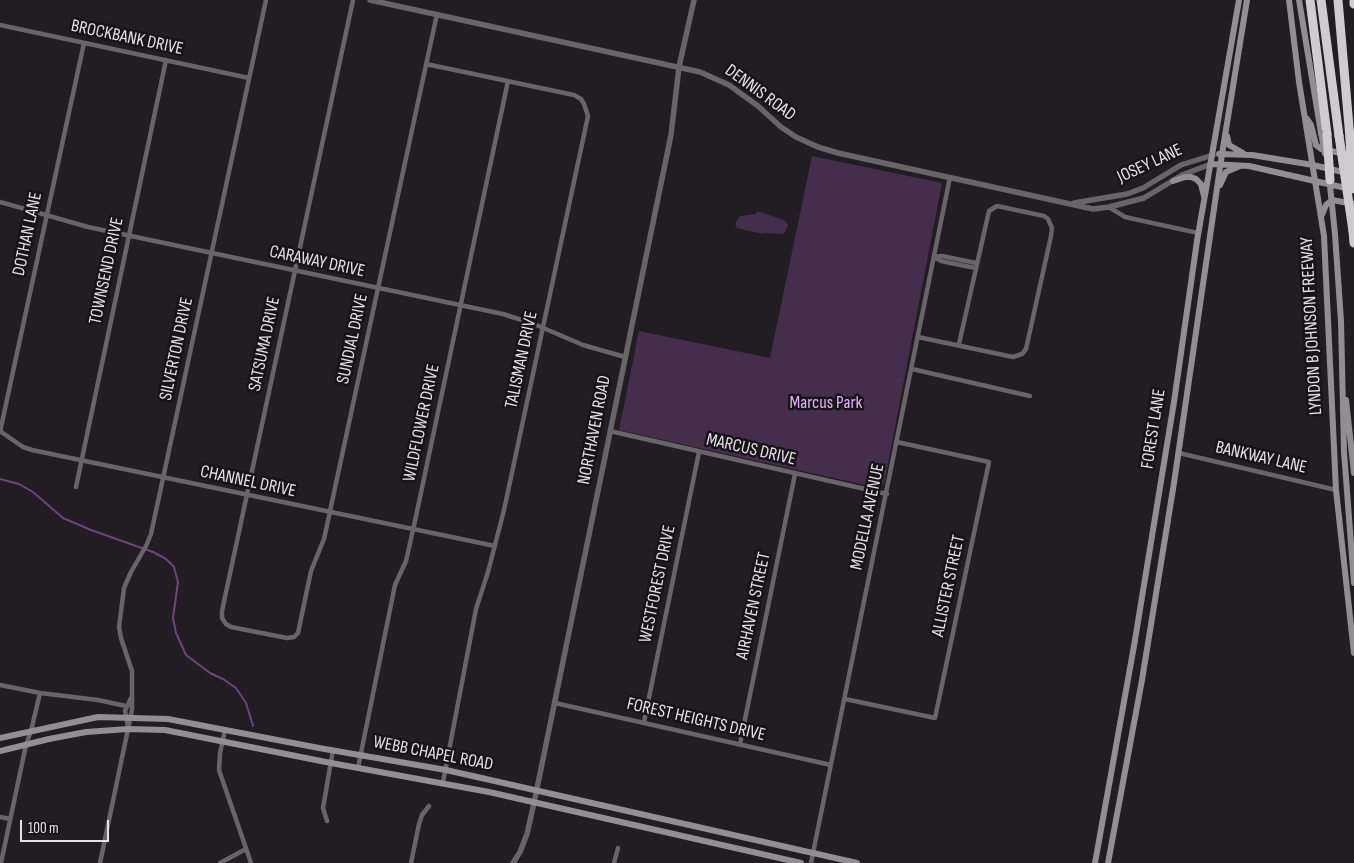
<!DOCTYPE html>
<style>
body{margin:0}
#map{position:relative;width:1354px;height:863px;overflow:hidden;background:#211d22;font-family:"Sofia Sans Condensed",sans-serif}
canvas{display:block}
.scale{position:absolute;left:20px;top:820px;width:89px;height:22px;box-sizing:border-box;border:2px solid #e5e2e6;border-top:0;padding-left:6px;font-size:15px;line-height:18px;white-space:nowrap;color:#e5e2e6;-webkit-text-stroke:4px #171419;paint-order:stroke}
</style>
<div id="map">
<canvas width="1354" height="863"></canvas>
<div class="scale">100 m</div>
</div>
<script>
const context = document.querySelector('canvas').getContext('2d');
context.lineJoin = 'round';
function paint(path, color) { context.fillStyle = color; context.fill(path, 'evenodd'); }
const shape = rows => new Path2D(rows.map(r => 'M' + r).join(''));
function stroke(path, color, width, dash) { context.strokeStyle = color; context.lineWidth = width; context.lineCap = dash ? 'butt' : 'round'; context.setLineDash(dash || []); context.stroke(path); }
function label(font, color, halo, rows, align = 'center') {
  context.font = font + ' "Sofia Sans Condensed",sans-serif'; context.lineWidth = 5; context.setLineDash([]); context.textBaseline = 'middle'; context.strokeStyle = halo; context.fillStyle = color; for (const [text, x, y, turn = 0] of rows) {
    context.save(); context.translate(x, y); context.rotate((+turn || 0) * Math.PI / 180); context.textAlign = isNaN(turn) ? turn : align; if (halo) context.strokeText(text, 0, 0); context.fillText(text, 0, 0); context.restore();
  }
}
paint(shape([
 [812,156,942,183,884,484,878,488,619,430,639,331,770,358],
 [757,211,784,220,788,225,784,234,764,233,763,234,737,228,735,224,740,216,756,214]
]), '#452e4c');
stroke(shape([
 [0,479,19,484,33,492,63,518,91,530,153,552,166,559,174,567,178,582,173,618,176,633,186,655,210,673,223,679,236,688,246,703,253,726]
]), '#6b4777', 2);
stroke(shape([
 [353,0,222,611,222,618,226,624,231,627,287,638,294,637,298,633,311,571,324,539,437,14],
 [0,25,249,78],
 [426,64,574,95,581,99,584,104,588,116,504,510,488,572,476,609,443,782],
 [0,202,88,227,503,314,534,324,583,345,625,357],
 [1109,207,1125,217,1198,233],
 [934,257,942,256,976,263],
 [934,257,941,261,975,268],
 [918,337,1013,357,1022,354,1026,349,1051,236,1052,228,1048,219,1044,216,997,206,989,211,959,344],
 [912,369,1030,396],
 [0,431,23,447,32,450,495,546],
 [610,431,887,494],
 [0,432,84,43],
 [1179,453,1336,490],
 [76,487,166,60],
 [0,685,40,693,98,700,126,706],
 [845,699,935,718,989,462,897,442],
 [555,703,831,765],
 [644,722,699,452],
 [128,727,125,711,131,698],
 [225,730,220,753,219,770,251,863],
 [740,744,795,474],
 [358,768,395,585,406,561,415,521,508,81],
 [0,817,10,819],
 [327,821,323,808,333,750],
 [1,863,26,745,31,731,40,693],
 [100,863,132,710,132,671,121,638,119,627,124,588,131,572,146,546,151,534,266,0],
 [220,863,246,849],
 [411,863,419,824,422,815,429,806],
 [614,863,618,848],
 [811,863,950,177]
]), '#686568', 4.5);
stroke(shape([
 [370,0,700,72,729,85,758,106,781,127,796,137,818,147,838,153,1093,209,1109,207,1144,198,1182,175,1211,164],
 [1074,203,1127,194,1143,188,1181,165,1213,155],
 [513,863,520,852,527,834,534,803,671,135,679,67,694,0]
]), '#686568', 5.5);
stroke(shape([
 [1289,0,1299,82,1324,236,1336,490,1354,653],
 [1299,0,1321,133],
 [1307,119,1311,125,1316,145,1321,149,1346,154],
 [1227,136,1229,145,1243,153],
 [1219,154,1252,155,1313,165,1347,173],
 [1211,164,1249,166,1350,189],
 [1173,181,1185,177,1191,177,1196,179,1201,184,1204,196],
 [1220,185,1226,172,1240,166],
 [1322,215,1326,205,1332,200,1354,204],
 [1335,234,1341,321,1344,452,1354,583],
 [1346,400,1354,473],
 [0,738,98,717,168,719,319,748,446,770,857,863],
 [0,751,49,739,86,732,128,729,165,730,331,763,489,792,801,863],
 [1095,863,1134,646,1174,402,1197,241,1239,0],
 [1108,863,1142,680,1174,483,1222,154,1247,0]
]), '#928e93', 6);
stroke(shape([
 [1310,0,1327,134],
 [1321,0,1339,136],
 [1338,0,1350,138],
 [1354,0,1354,4],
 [1353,231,1354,243]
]), '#d0cad2', 9);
stroke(shape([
 [1321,133,1325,154],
 [1329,176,1335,234]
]), '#928e93', 6);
stroke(shape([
 [1327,134,1330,180],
 [1339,136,1353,231],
 [1350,138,1352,189]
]), '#d0cad2', 9);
label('18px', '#e5e2e6', '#171419', [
 ["BROCKBANK DRIVE",127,38,12],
 ["DENNIS ROAD",760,93,36],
 ["JOSEY LANE",1150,164,-25],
 ["DOTHAN LANE",28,234,-78],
 ["CARAWAY DRIVE",317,262,12],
 ["TOWNSEND DRIVE",107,271,-78],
 ["LYNDON B JOHNSON FREEWAY",1312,326,-93],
 ["SUNDIAL DRIVE",353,339,-78],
 ["SATSUMA DRIVE",265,344,-78],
 ["SILVERTON DRIVE",177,349,-78],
 ["TALISMAN DRIVE",522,360,-78],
 ["WILDFLOWER DRIVE",422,423,-78],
 ["FOREST LANE",1154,429,-81],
 ["NORTHAVEN ROAD",595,430,-79],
 ["MARCUS DRIVE",751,450,13],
 ["BANKWAY LANE",1261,458,13],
 ["CHANNEL DRIVE",248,482,12],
 ["MODELLA AVENUE",868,517,-78],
 ["WESTFOREST DRIVE",658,584,-78],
 ["ALLISTER STREET",949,586,-78],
 ["AIRHAVEN STREET",754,606,-78],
 ["FOREST HEIGHTS DRIVE",696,720,13],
 ["WEBB CHAPEL ROAD",433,754,11]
]);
label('18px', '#e9b1fb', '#171419', [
 ["Marcus Park",826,403]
]);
</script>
